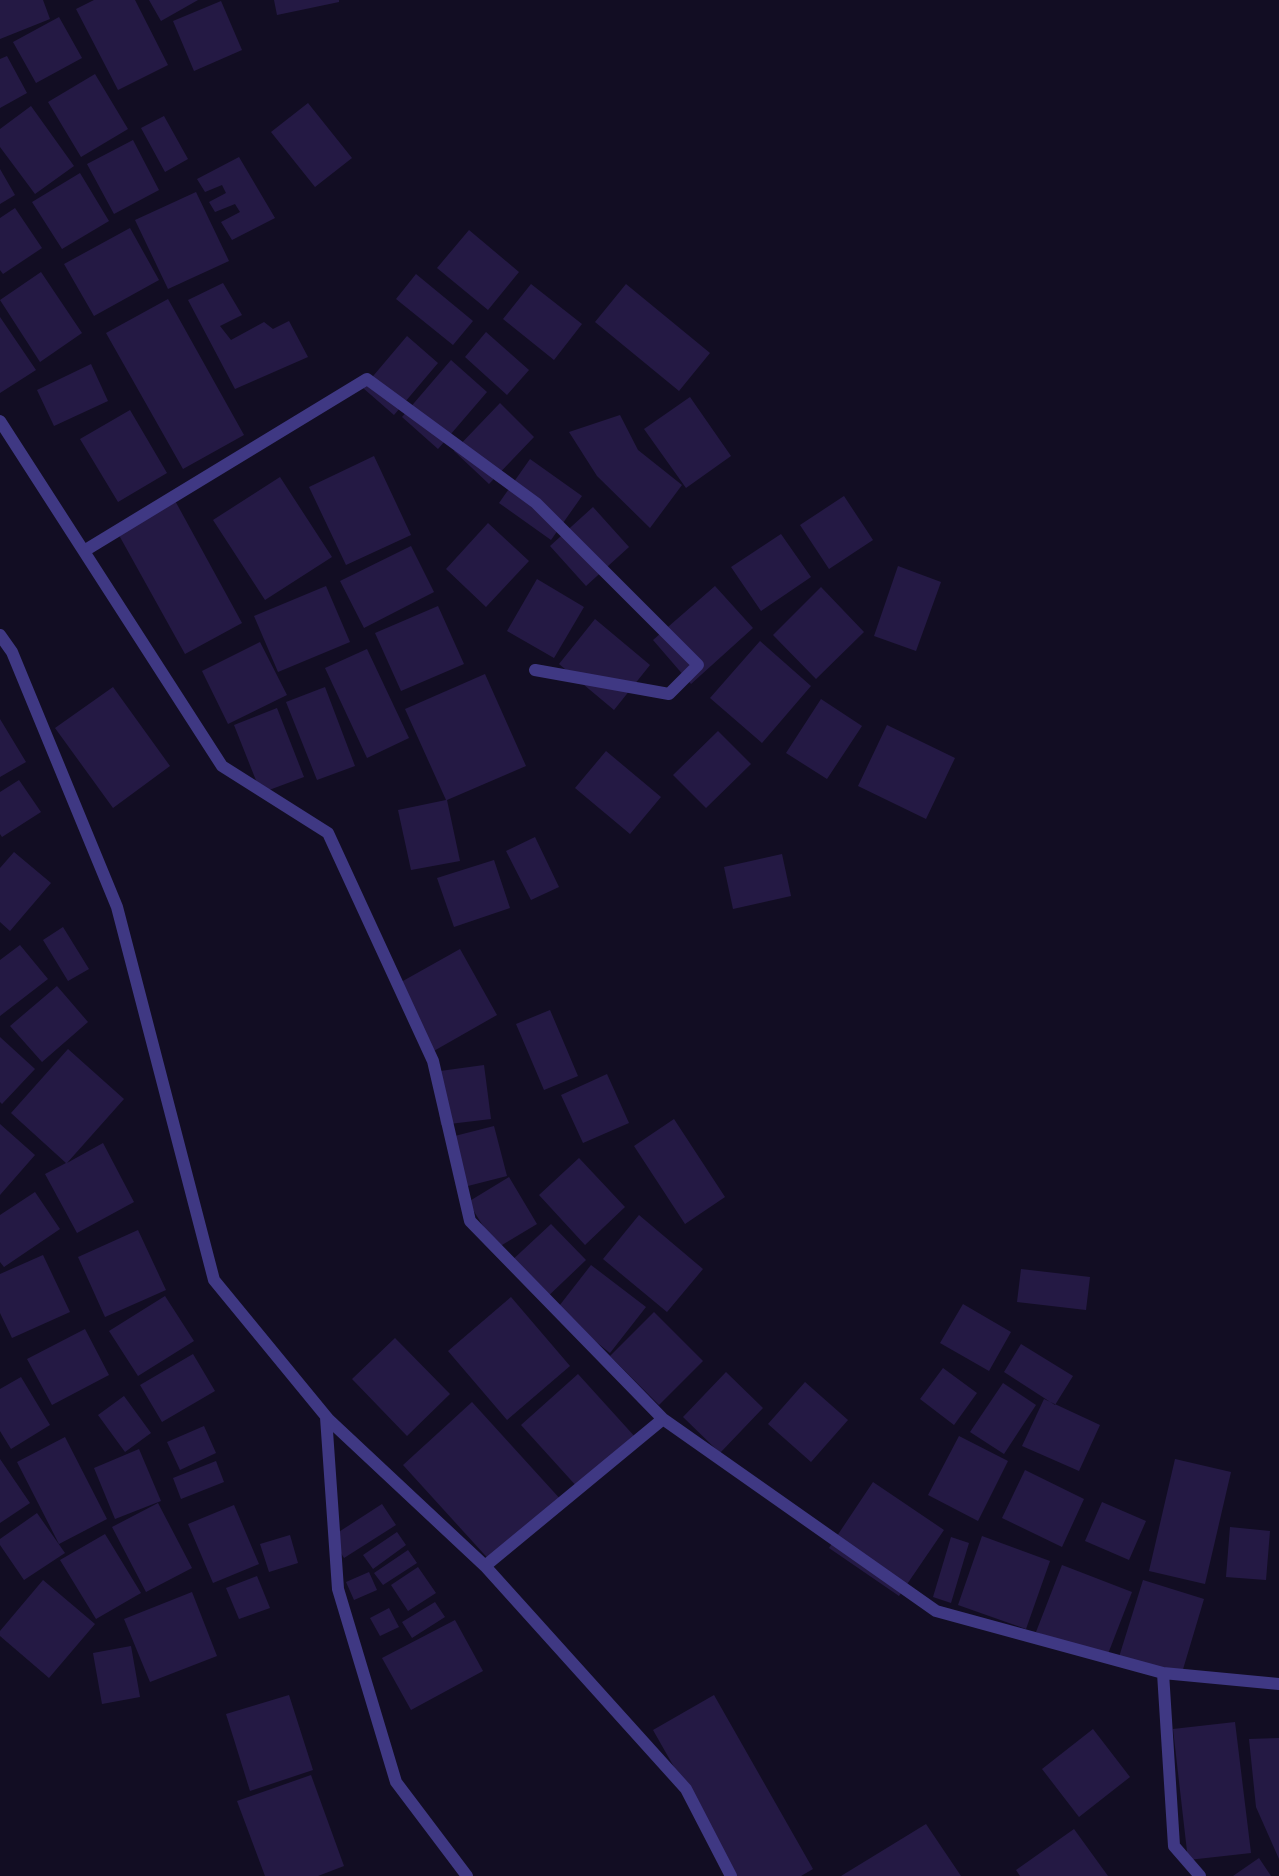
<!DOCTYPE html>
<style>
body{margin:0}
canvas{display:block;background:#120d23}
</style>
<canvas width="1279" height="1876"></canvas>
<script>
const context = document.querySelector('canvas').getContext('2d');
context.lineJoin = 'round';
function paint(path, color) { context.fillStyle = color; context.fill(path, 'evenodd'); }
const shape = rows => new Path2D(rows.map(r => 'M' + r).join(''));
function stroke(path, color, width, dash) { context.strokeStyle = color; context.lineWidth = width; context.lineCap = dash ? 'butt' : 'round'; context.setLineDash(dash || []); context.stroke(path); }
paint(shape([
 [0,0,43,0,50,19,0,39],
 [94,0,135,0,168,65,118,90,76,9],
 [149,0,198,0,161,21],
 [274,0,339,0,339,2,277,15],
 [221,1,242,50,194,71,173,21],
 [59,17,82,58,36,83,13,42],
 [7,56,27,93,0,108,0,59],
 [95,74,128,129,81,157,48,102],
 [308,103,352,158,315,187,271,132],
 [31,106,74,166,35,194,0,147,0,129],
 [164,116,188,159,165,172,141,128],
 [133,140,159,190,114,214,87,164],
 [239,157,275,218,232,240,221,222,240,212,235,204,215,212,209,202,226,193,222,185,205,192,197,179],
 [0,169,15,195,0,204],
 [80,173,109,221,62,249,32,202],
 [196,192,229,261,168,289,135,220],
 [15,208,42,248,3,274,0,270,0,218],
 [130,228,159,280,94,316,64,264],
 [469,230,519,272,488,310,437,268],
 [41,272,82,333,40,362,0,300],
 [416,274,473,321,453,345,396,299],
 [223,283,242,315,220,326,231,340,264,322,273,329,289,321,308,357,235,389,188,300],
 [531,284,582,324,554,360,503,319],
 [626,284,710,353,679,391,595,322],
 [168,299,244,435,183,469,106,333],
 [0,317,36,370,0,393],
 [486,332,529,370,507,395,465,357],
 [407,336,438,363,394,415,363,388],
 [451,360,487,392,438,449,402,417],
 [91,364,108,401,54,426,37,390],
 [690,397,731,456,686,488,644,429],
 [500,403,534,437,489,484,454,451],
 [130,410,167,473,118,502,80,439],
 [620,415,638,450,682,485,650,528,597,476,569,432],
 [374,456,411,535,346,565,309,487],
 [530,459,582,496,551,540,499,503],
 [280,477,332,557,265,600,213,520],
 [844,496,873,540,829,569,800,525],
 [173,497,242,623,185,654,115,528],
 [593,507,629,547,586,586,550,546],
 [488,523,529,561,486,607,446,569],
 [781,534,811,577,761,611,731,567],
 [411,546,434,592,364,628,340,581],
 [898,566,941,582,916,651,874,636],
 [537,579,584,607,554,658,507,631],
 [326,586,350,642,278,672,254,616],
 [715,586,753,628,691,684,653,640],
 [821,587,864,632,816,679,773,635],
 [438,606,464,664,401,691,375,633],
 [595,619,650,665,614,710,559,664],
 [760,641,811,686,762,743,710,698],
 [260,642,287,695,228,724,202,671],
 [367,649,409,738,367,758,325,668],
 [485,674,526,766,447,800,460,861,411,870,398,810,446,800,405,709],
 [113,687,170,766,113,808,55,728],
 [325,687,355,766,317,780,286,702],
 [821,699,862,726,827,779,786,753],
 [277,708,304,777,261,793,234,725],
 [0,719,26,762,0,777],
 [887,725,955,758,926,819,858,786],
 [718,731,751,764,706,808,673,775],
 [606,751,661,797,630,834,575,788],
 [19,780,41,812,2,837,0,834,0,792],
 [535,837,559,887,531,900,506,851],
 [14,852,51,883,10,931,0,922,0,868],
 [782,854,791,896,733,909,724,867],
 [494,860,510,908,454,927,437,878],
 [63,927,89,969,68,981,43,940],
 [20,945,48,979,0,1016,0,960],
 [460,949,497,1015,432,1052,394,986],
 [57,986,88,1022,42,1062,10,1026],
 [550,1010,578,1076,544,1090,516,1024],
 [0,1037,35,1069,2,1104,0,1102],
 [68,1049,124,1099,67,1163,103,1143,134,1202,77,1233,45,1174,66,1163,11,1113],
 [484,1065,491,1119,441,1125,433,1072],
 [607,1074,629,1123,583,1143,561,1095],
 [674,1119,725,1197,685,1224,634,1146],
 [0,1124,35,1155,0,1195],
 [494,1126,507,1176,460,1188,447,1138],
 [579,1158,625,1207,585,1245,539,1195],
 [509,1177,537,1224,497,1248,468,1202],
 [35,1192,60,1229,4,1267,0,1262,0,1215],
 [639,1215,703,1269,667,1312,603,1259],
 [551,1224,586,1260,543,1301,508,1264],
 [138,1230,166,1290,105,1317,78,1257],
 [43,1255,70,1312,12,1338,0,1313,0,1274],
 [591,1265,646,1307,610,1353,556,1310],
 [1021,1269,1090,1277,1086,1310,1017,1302],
 [165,1296,194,1341,138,1376,109,1331],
 [511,1297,570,1366,507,1420,448,1351],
 [963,1304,1011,1332,989,1371,940,1343],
 [654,1312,703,1361,659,1405,610,1356],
 [85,1329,109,1375,52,1405,27,1359],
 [395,1338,450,1394,407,1436,352,1379],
 [1021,1344,1073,1376,1055,1405,1004,1372],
 [193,1354,215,1391,162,1422,140,1385],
 [943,1368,977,1393,954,1425,920,1399],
 [726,1372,763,1408,720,1453,683,1417],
 [578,1374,636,1438,579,1489,521,1425],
 [21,1377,50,1425,11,1449,0,1431,0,1389],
 [805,1382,848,1420,811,1462,768,1424],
 [1003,1383,1036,1405,1004,1454,970,1432],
 [124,1396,151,1433,125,1452,98,1415],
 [1044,1399,1100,1425,1079,1471,1022,1446],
 [472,1402,562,1501,493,1564,403,1465],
 [204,1426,216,1453,180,1470,167,1442],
 [959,1436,1008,1461,978,1521,928,1495],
 [65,1437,107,1519,59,1544,17,1462],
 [139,1449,161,1501,115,1519,94,1468],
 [0,1459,30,1503,0,1523],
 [1175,1459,1231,1472,1205,1584,1149,1571],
 [216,1461,224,1482,181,1499,173,1478],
 [1025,1470,1084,1499,1062,1547,1002,1518],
 [873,1482,944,1530,899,1596,829,1548],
 [1102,1502,1146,1521,1129,1560,1085,1541],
 [158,1503,192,1568,146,1592,112,1527],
 [382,1504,396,1525,344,1558,331,1537],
 [234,1505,259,1564,213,1583,188,1524],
 [37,1513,65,1553,24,1580,0,1545,0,1539],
 [1230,1527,1270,1531,1266,1580,1226,1577],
 [397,1532,406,1545,373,1569,363,1555],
 [105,1534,141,1593,96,1619,60,1560],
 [290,1535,298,1563,269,1572,260,1544],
 [982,1536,1050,1561,1026,1629,958,1605],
 [951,1537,969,1543,951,1603,933,1597],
 [408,1550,417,1563,383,1585,374,1573],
 [1062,1565,1132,1592,1106,1659,1036,1632],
 [418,1567,436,1593,408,1611,391,1585],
 [369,1572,377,1590,354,1600,346,1582],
 [257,1576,270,1608,239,1619,226,1588],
 [43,1580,95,1624,49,1678,0,1636,0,1631],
 [1143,1580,1204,1599,1181,1676,1119,1657],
 [192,1592,217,1656,150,1682,124,1619],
 [435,1602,445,1617,412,1638,402,1622],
 [389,1608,399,1627,380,1636,370,1618],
 [455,1620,483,1671,411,1710,382,1658],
 [131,1646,140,1697,102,1704,93,1653],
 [289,1695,313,1770,250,1791,226,1714],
 [714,1695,813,1869,801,1876,736,1876,653,1730],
 [1235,1722,1251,1853,1188,1860,1173,1729],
 [1093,1729,1130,1777,1079,1817,1042,1769],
 [1279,1738,1279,1859,1256,1807,1249,1739],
 [311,1775,344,1866,318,1876,265,1876,237,1801],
 [926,1824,961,1876,841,1876],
 [1074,1829,1108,1876,1020,1876,1016,1870],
 [1259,1858,1271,1876,1233,1876]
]), '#241944');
stroke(shape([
 [0,421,222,766,328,833,433,1061,470,1221,663,1419,936,1611,1163,1673,1279,1684],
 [84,551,367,379,536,503,698,665,669,694,535,670],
 [0,635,12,652,117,907,214,1280,329,1420,485,1566,686,1789,731,1876],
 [326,1417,338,1589,396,1782,467,1876],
 [485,1566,663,1419],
 [1163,1673,1174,1846,1200,1876]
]), '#3f3883', 12);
</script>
